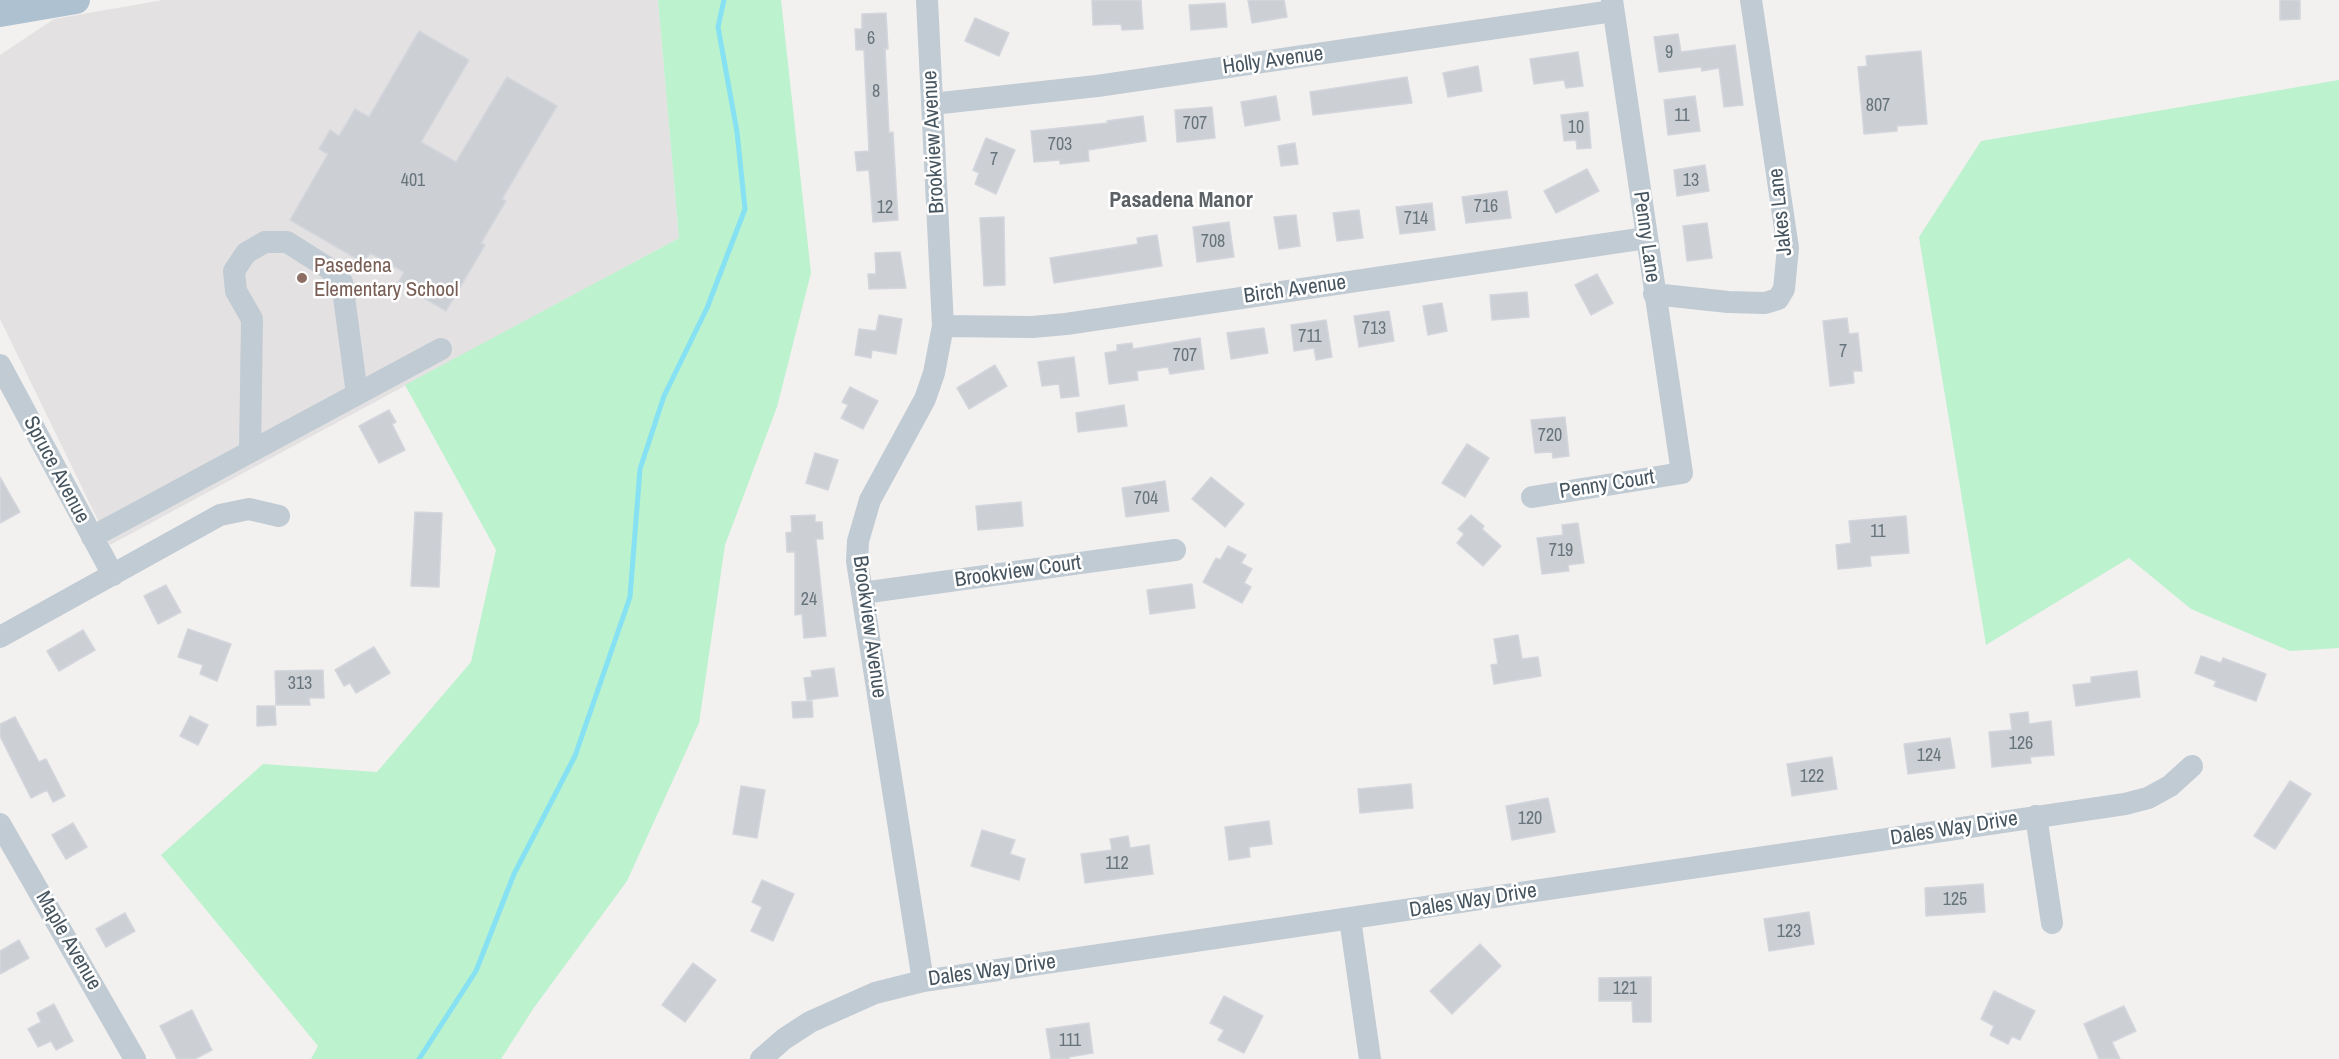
<!DOCTYPE html>
<style>
body{margin:0}
canvas{display:block;background:#f3f0f0}
</style>
<canvas width="2339" height="1059"></canvas>
<script>
const context = document.querySelector('canvas').getContext('2d');
context.lineJoin = 'round';
function paint(path, color) { context.fillStyle = color; context.fill(path, 'evenodd'); }
const shape = rows => new Path2D(rows.map(r => 'M' + r).join(''));
function stroke(path, color, width, dash) { context.strokeStyle = color; context.lineWidth = width; context.lineCap = dash ? 'butt' : 'round'; context.setLineDash(dash || []); context.stroke(path); }
function label(font, color, halo, rows, align = 'center') {
  context.font = font + ' "Archivo Narrow",sans-serif'; context.lineWidth = 5; context.setLineDash([]); context.textBaseline = 'middle'; context.strokeStyle = halo; context.fillStyle = color; for (const [text, x, y, turn = 0] of rows) {
    context.save(); context.translate(x, y); context.rotate((+turn || 0) * Math.PI / 180); context.textAlign = isNaN(turn) ? turn : align; if (halo) context.strokeText(text, 0, 0); context.fillText(text, 0, 0); context.restore();
  }
}
paint(shape([
 [163,0,658,0,679,238,110,545,0,319,0,55,54,19]
]), '#e4e1e2');
paint(shape([
 [658,0,781,0,811,273,777,407,725,545,699,723,627,881,533,1009,501,1059,311,1059,318,1046,161,855,263,764,377,772,471,662,496,550,405,385,679,238],
 [2339,80,2339,648,2290,651,2191,609,2129,558,1986,645,1919,237,1981,141]
]), '#bcf2ce');
stroke(shape([
 [419,1059,476,971,514,874,575,756,630,597,640,469,664,396,707,308,745,209,737,132,718,27,724,0]
]), '#86e1f2', 5);
const building = shape([
 [1092,0,1141,0,1143,29,1122,30,1121,24,1093,25,1092,0],
 [1248,0,1284,0,1287,17,1252,23,1248,0],
 [2280,0,2300,0,2300,19,2280,20,2280,0],
 [1225,3,1227,27,1191,30,1189,5,1225,3],
 [886,13,888,49,885,49,889,133,893,132,898,220,873,222,869,170,857,171,855,152,869,151,864,50,856,50,855,29,862,29,862,14,886,13],
 [975,18,1009,33,999,56,965,41,975,18],
 [419,31,469,60,421,142,456,162,507,77,557,106,502,199,506,201,481,243,485,245,446,311,398,283,404,272,370,253,364,263,290,220,328,154,319,149,330,130,339,136,355,109,369,117,419,31],
 [1678,34,1681,52,1735,45,1743,105,1724,107,1719,68,1702,71,1701,67,1659,72,1654,37,1678,34],
 [1921,51,1927,124,1897,126,1897,131,1864,134,1858,67,1867,66,1866,56,1921,51],
 [1578,52,1583,86,1566,88,1564,80,1534,84,1530,59,1578,52],
 [1478,66,1482,91,1448,97,1443,73,1478,66],
 [1407,77,1412,103,1313,115,1310,92,1407,77],
 [1276,96,1280,120,1245,126,1241,102,1276,96],
 [1695,96,1700,131,1668,135,1664,100,1695,96],
 [1212,107,1215,138,1177,142,1175,110,1212,107],
 [1588,112,1591,148,1577,149,1576,140,1564,141,1561,115,1588,112],
 [1143,116,1146,141,1088,150,1089,161,1060,164,1060,160,1034,162,1031,131,1108,123,1107,121,1143,116],
 [986,138,1015,150,996,194,975,184,979,173,973,170,986,138],
 [1295,143,1298,164,1281,166,1278,146,1295,143],
 [1705,165,1709,191,1677,196,1674,170,1705,165],
 [1587,169,1599,191,1556,213,1544,191,1587,169],
 [1507,191,1511,218,1466,223,1462,197,1507,191],
 [1432,203,1435,230,1400,234,1396,207,1432,203],
 [1359,210,1363,238,1337,241,1333,213,1359,210],
 [1296,215,1300,246,1279,249,1274,217,1296,215],
 [1004,217,1005,285,984,286,980,218,1004,217],
 [1229,222,1234,257,1197,262,1193,227,1229,222],
 [1707,223,1712,258,1687,261,1683,226,1707,223],
 [1157,235,1162,266,1054,283,1050,258,1138,244,1137,238,1157,235],
 [900,252,906,288,869,289,868,274,876,274,875,253,900,252],
 [1597,274,1613,303,1591,315,1575,285,1597,274],
 [1527,292,1529,317,1492,320,1490,295,1527,292],
 [1442,303,1447,331,1428,335,1423,306,1442,303],
 [1389,311,1394,341,1359,347,1354,316,1389,311],
 [879,315,902,319,896,354,872,350,871,358,855,355,859,329,876,331,879,315],
 [1847,318,1849,334,1858,333,1862,371,1853,371,1854,383,1830,386,1823,321,1847,318],
 [1326,320,1332,357,1316,360,1314,348,1294,351,1291,325,1326,320],
 [1264,328,1268,353,1231,359,1227,333,1264,328],
 [1200,338,1204,369,1170,374,1168,367,1137,371,1138,380,1109,384,1105,353,1117,351,1117,345,1132,343,1133,349,1200,338],
 [1074,357,1079,396,1061,398,1059,384,1042,386,1038,362,1074,357],
 [995,365,1007,386,969,409,957,388,995,365],
 [850,387,878,401,863,429,841,418,848,405,842,402,850,387],
 [1124,405,1127,426,1078,432,1076,413,1124,405],
 [389,410,396,422,392,424,405,450,379,463,359,426,389,410],
 [1565,417,1569,456,1553,458,1552,452,1535,453,1531,420,1565,417],
 [1467,444,1489,458,1465,497,1442,483,1467,444],
 [815,453,838,460,828,490,806,483,815,453],
 [0,477,20,512,0,523,0,477],
 [1211,477,1244,504,1225,527,1192,499,1211,477],
 [1165,481,1169,511,1126,517,1122,488,1165,481],
 [1021,502,1023,526,978,530,976,506,1021,502],
 [415,512,442,513,439,587,411,586,415,512],
 [815,515,815,522,822,522,823,539,816,539,826,636,804,638,802,614,795,615,795,552,787,552,786,533,792,532,791,516,815,515],
 [1471,515,1484,526,1482,529,1501,546,1483,566,1457,543,1464,534,1458,529,1471,515],
 [1906,516,1909,553,1870,556,1871,566,1838,569,1836,545,1851,543,1849,521,1906,516],
 [1578,523,1584,563,1568,565,1569,571,1542,574,1537,538,1563,535,1562,525,1578,523],
 [1228,546,1246,555,1241,563,1252,569,1244,583,1251,587,1242,603,1203,582,1216,558,1220,560,1228,546],
 [1192,584,1195,608,1150,614,1147,590,1192,584],
 [166,585,181,612,158,624,144,596,166,585],
 [188,629,231,644,217,681,200,674,203,665,178,657,188,629],
 [83,630,95,650,59,671,47,651,83,630],
 [1518,635,1522,659,1538,657,1541,676,1494,684,1491,665,1498,664,1494,639,1518,635],
 [374,647,390,673,356,693,350,683,344,686,335,670,374,647],
 [2201,656,2221,663,2223,658,2266,674,2256,701,2214,686,2216,681,2195,673,2201,656],
 [834,668,838,696,807,700,804,678,812,677,811,671,834,668],
 [323,670,324,698,309,698,310,705,276,705,275,671,323,670],
 [2137,671,2140,697,2076,706,2073,685,2091,683,2091,677,2137,671],
 [812,701,813,717,793,718,792,702,812,701],
 [257,706,275,706,276,725,257,726,257,706],
 [2028,712,2029,724,2051,721,2054,755,2030,757,2031,763,1992,767,1989,732,2012,730,2010,714,2028,712],
 [190,716,208,725,198,745,180,736,190,716],
 [15,717,39,762,46,759,65,796,53,802,47,790,31,798,0,736,0,724,15,717],
 [1950,738,1955,768,1908,774,1904,744,1950,738],
 [1832,757,1837,789,1792,796,1787,764,1832,757],
 [2290,781,2311,794,2275,849,2254,836,2290,781],
 [1411,784,1413,808,1360,813,1358,789,1411,784],
 [741,786,765,790,757,838,733,834,741,786],
 [1548,798,1555,832,1512,840,1506,806,1548,798],
 [1269,821,1272,844,1249,847,1250,857,1229,860,1225,827,1269,821],
 [73,823,87,847,66,859,52,835,73,823],
 [982,830,1015,840,1010,854,1025,859,1019,880,971,866,982,830],
 [1128,836,1130,848,1149,845,1153,874,1085,883,1081,854,1112,850,1110,839,1128,836],
 [762,880,794,894,773,941,751,931,762,907,752,902,762,880],
 [1983,884,1985,912,1926,916,1925,888,1983,884],
 [1809,912,1814,944,1769,951,1764,919,1809,912],
 [125,913,135,931,106,947,96,929,125,913],
 [19,940,29,958,0,974,0,951,19,940],
 [1480,944,1501,966,1452,1014,1430,991,1480,944],
 [693,963,716,980,685,1022,662,1005,693,963],
 [1651,977,1651,1022,1633,1022,1632,1001,1599,1001,1599,978,1651,977],
 [1994,991,2035,1011,2020,1040,2012,1036,2008,1044,1990,1035,1994,1026,1981,1019,1994,991],
 [1224,996,1263,1016,1244,1053,1218,1040,1224,1030,1210,1023,1224,996],
 [54,1004,73,1041,56,1050,51,1041,38,1047,28,1029,41,1022,37,1013,54,1004],
 [2124,1006,2136,1031,2112,1042,2120,1059,2099,1059,2084,1024,2124,1006],
 [192,1010,212,1050,195,1059,177,1059,160,1026,192,1010],
 [1089,1023,1093,1053,1069,1057,1069,1059,1051,1059,1046,1029,1089,1023]
]);
paint(building, '#ccd0d5');
stroke(building, '#d3d6dc', 1.5);
stroke(shape([
 [932,104,1097,86,1613,11],
 [1654,294,1728,302,1765,303,1778,299,1784,289,1788,248,1751,0],
 [943,326,1032,327,1066,324,1646,238],
 [0,365,113,575],
 [250,452,252,319,236,291,234,271,246,253,265,242,287,242,328,268,342,282,357,394],
 [1532,497,1682,473,1612,0],
 [92,537,441,349],
 [862,593,1175,550],
 [0,637,220,515,249,509,279,516],
 [2036,816,2052,923],
 [0,824,135,1059],
 [1350,919,1370,1059],
 [923,981,857,561,858,541,870,500,925,399,934,373,943,326,927,0],
 [761,1059,784,1039,810,1022,875,993,923,981,2125,804,2148,798,2170,786,2192,766]
]), '#c0cbd3', 22);
stroke(shape([
 [0,13,76,0]
]), '#aec1d0', 28);
for (const [x, y, r, color] of [
 [302,278,6,"#8d6e63"]
]) { const dot = new Path2D(); dot.arc(x, y, r, 0, 2 * Math.PI); context.fillStyle = color; context.fill(dot); stroke(dot, '#fff', 2); }
label('18px', '#68747c', null, [
 ["6",871,39],
 ["9",1669,53],
 ["8",876,92],
 ["807",1878,106],
 ["11",1682,116],
 ["707",1195,124],
 ["10",1576,128],
 ["703",1060,145],
 ["7",994,160],
 ["401",413,181],
 ["13",1691,181],
 ["716",1486,207],
 ["12",885,208],
 ["714",1416,219],
 ["708",1213,242],
 ["713",1374,329],
 ["711",1310,337],
 ["7",1843,352],
 ["707",1185,356],
 ["720",1550,436],
 ["704",1146,499],
 ["11",1878,532],
 ["719",1561,551],
 ["24",809,600],
 ["313",300,684],
 ["126",2021,744],
 ["124",1929,756],
 ["122",1812,777],
 ["120",1530,819],
 ["112",1117,864],
 ["125",1955,900],
 ["123",1789,932],
 ["121",1625,989],
 ["111",1070,1041]
]);
label('21px', '#46555f', '#fff', [
 ["Holly Avenue",1273,61,-8],
 ["Brookview Avenue",934,142,-93],
 ["Jakes Lane",1781,212,-96],
 ["Penny Lane",1646,237,82],
 ["Birch Avenue",1295,290,-8],
 ["Spruce Avenue",56,470,62],
 ["Penny Court",1607,485,-9],
 ["Brookview Court",1018,572,-8],
 ["Brookview Avenue",869,627,82],
 ["Dales Way Drive",1954,829,-9],
 ["Dales Way Drive",1473,901,-9],
 ["Maple Avenue",68,941,60],
 ["Dales Way Drive",992,971,-8]
]);
label('21px', '#785e54', '#fff', [
 ["Pasedena",314,266],
 ["Elementary School",314,290]
], 'left');
label('bold 22px', '#5c6165', '#fff', [
 ["Pasadena Manor",1181,201]
]);
</script>
